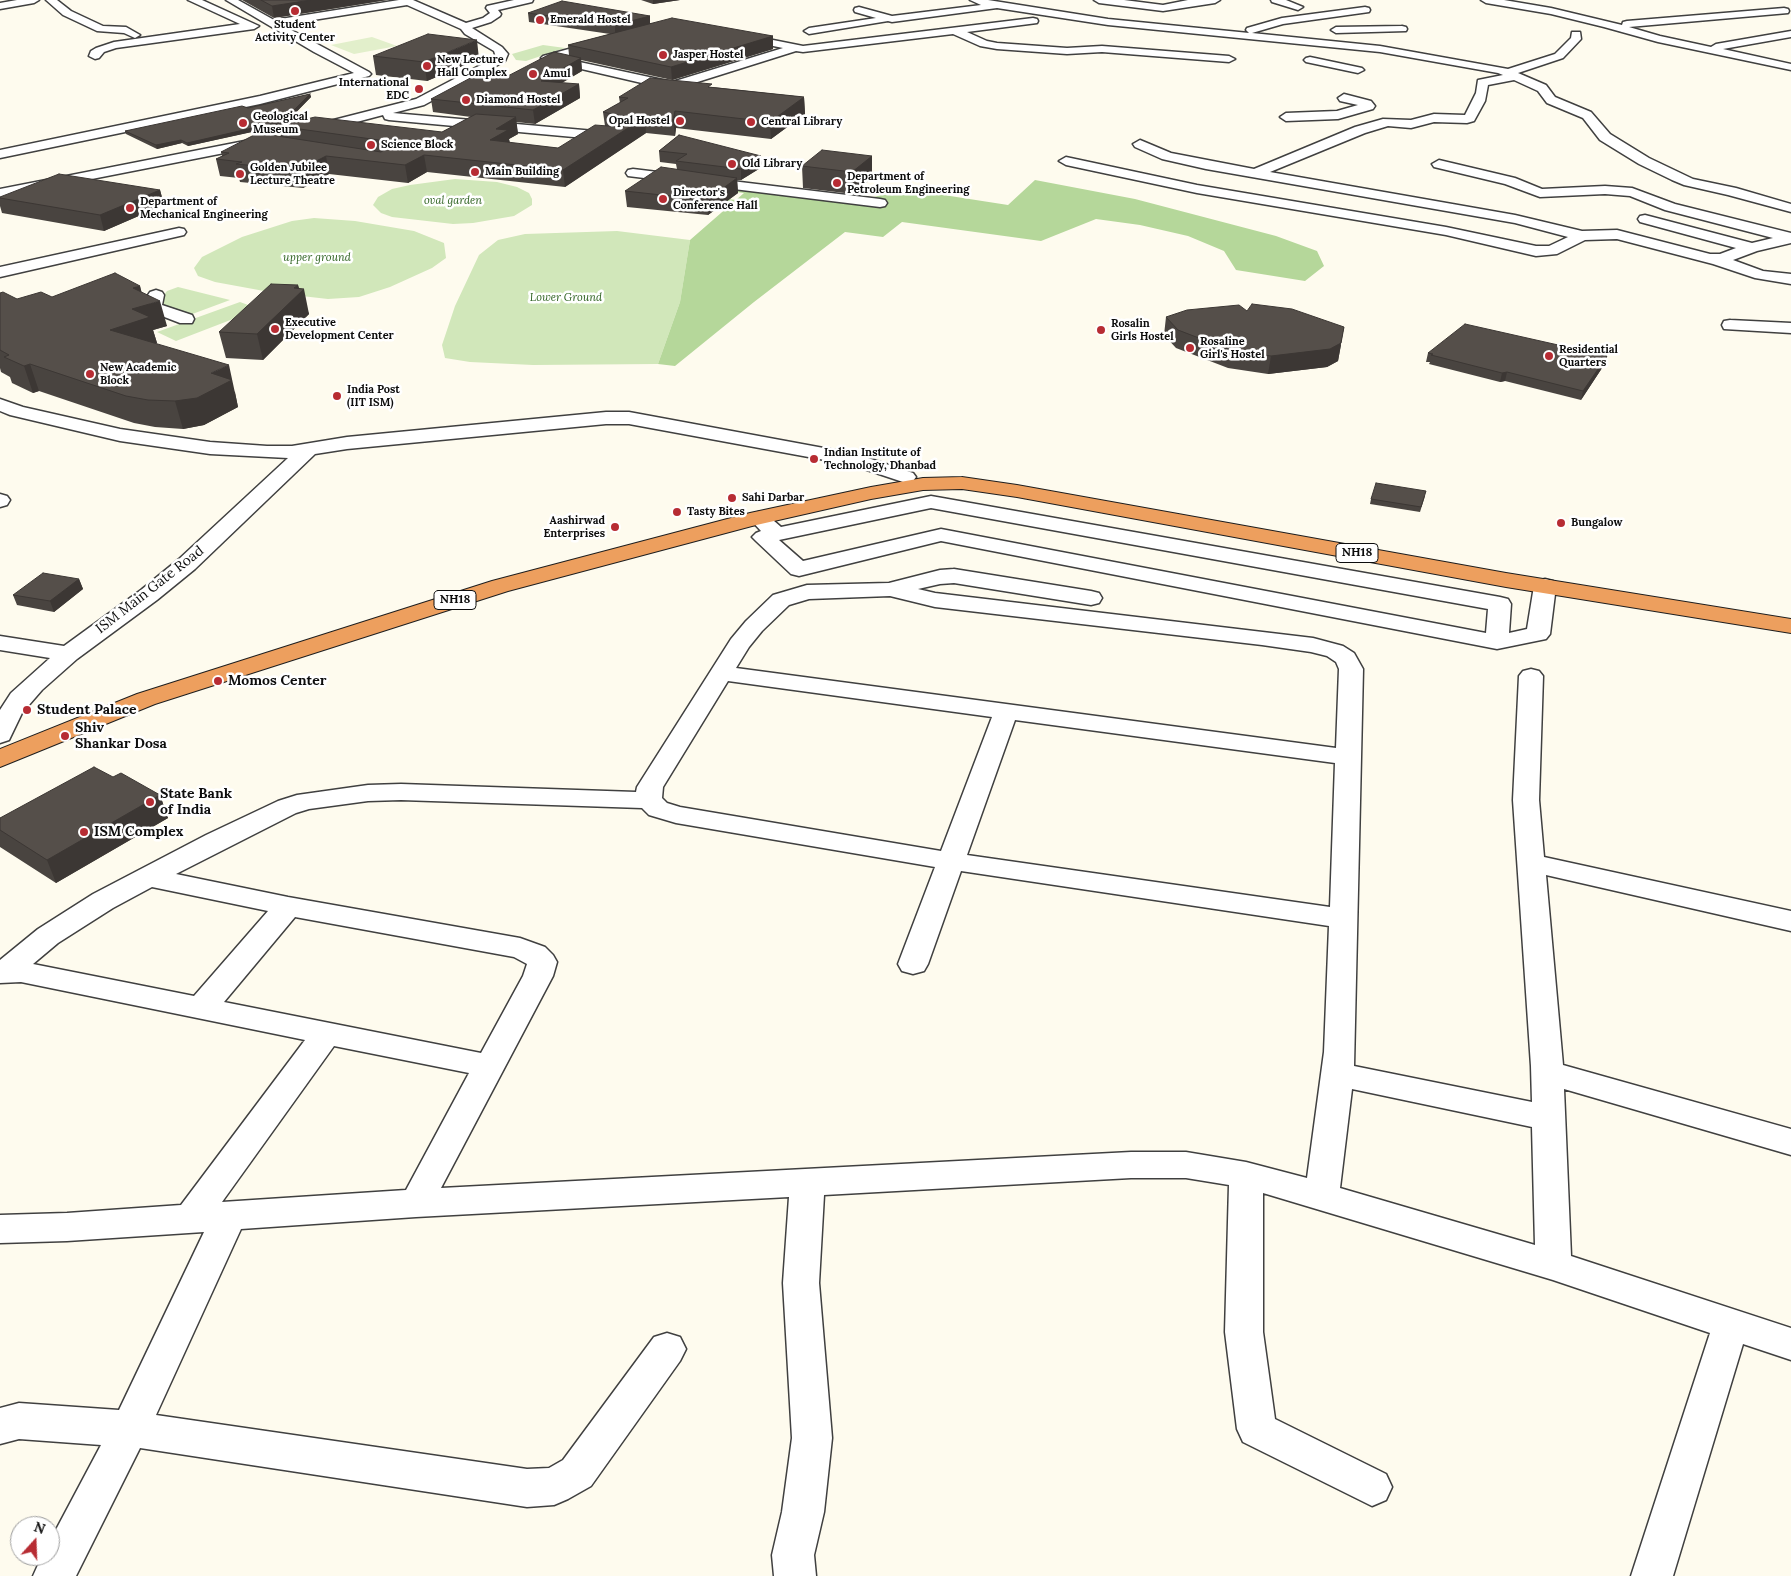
<!DOCTYPE html>
<style>
body{margin:0}
#map{position:relative;width:1791px;height:1576px;overflow:hidden;background:#fefbee;font-family:Lora,serif}
canvas{display:block}
.north{position:absolute;left:10px;top:1516px;width:50px;height:50px;box-sizing:border-box;background:#fff;border:1px solid #9e9e9e;border-radius:50%;rotate:20deg;font-size:14px;font-weight:700;line-height:20px;text-align:center;color:#0d0d0d}
.north::after{content:'';display:block;margin:auto;width:18px;height:22px;background:#b72c33;clip-path:polygon(50% 0,100% 100%,50% 72%,0 100%)}
</style>
<div id="map">
<canvas width="1791" height="1576"></canvas>
<div class="north">N</div>
</div>
<script>
const context = document.querySelector('canvas').getContext('2d');
context.lineJoin = 'round';
function paint(path, color) { context.fillStyle = color; context.fill(path, 'evenodd'); }
const shape = rows => new Path2D(rows.map(r => 'M' + r).join(''));
function stroke(path, color, width, dash) { context.strokeStyle = color; context.lineWidth = width; context.lineCap = dash ? 'butt' : 'round'; context.setLineDash(dash || []); context.stroke(path); }
function label(font, color, halo, rows, align = 'center') {
  context.font = font + ' Lora,serif'; context.lineWidth = 5; context.setLineDash([]); context.textBaseline = 'middle'; context.strokeStyle = halo; context.fillStyle = color; for (const [text, x, y, turn = 0] of rows) {
    context.save(); context.translate(x, y); context.rotate((+turn || 0) * Math.PI / 180); context.textAlign = isNaN(turn) ? turn : align; if (halo) context.strokeText(text, 0, 0); context.fillText(text, 0, 0); context.restore();
  }
}
paint(shape([
 [543,45,565,48,526,61,516,60,512,54],
 [455,179,497,182,517,187,529,193,532,199,532,205,514,216,473,223,453,224,392,217,381,213,373,205,378,197,392,189,410,185],
 [314,218,355,221,414,231,444,243,446,258,432,268,390,287,359,297,328,299,275,293,215,282,198,276,194,268,202,257,242,237,292,221],
 [617,231,690,240,680,302,658,364,533,365,470,362,445,358,442,345,455,306,479,255,498,240,525,234],
 [178,287,230,300,187,316,156,305,167,291],
 [240,302,259,309,176,341,157,332]
]), '#d1e7ba');
paint(shape([
 [1035,180,1135,199,1276,236,1317,251,1324,266,1305,281,1236,270,1224,251,1188,236,1140,225,1096,219,1041,241,902,222,883,237,845,232,754,302,675,366,658,364,680,302,690,240,729,206,686,200,694,195,736,200,744,193,648,181,862,200,905,189,1008,205]
]), '#b5d79a');
paint(shape([
 [372,37,397,46,354,54,331,45]
]), '#e2efcb');
const minor = shape([
 [17,0,39,0,34,3,0,9,0,3,17,0],
 [46,0,57,0,71,11,103,26,126,27,140,35,135,38,124,33,97,31,63,15,46,0],
 [188,0,202,0,259,26,254,29,116,48,104,52,99,58,95,59,89,56,91,51,96,48,114,42,240,24,188,0],
 [226,0,238,0,274,20,399,0,413,0,466,23,483,18,490,13,486,8,487,6,514,0,533,0,532,2,498,10,501,14,500,16,491,22,472,28,502,47,508,54,505,61,424,105,393,113,617,133,623,137,617,141,389,120,385,119,383,115,315,133,310,132,309,129,310,126,416,99,496,57,494,51,465,34,461,29,407,5,282,25,369,72,371,74,369,76,260,104,0,158,0,150,260,96,354,73,314,52,226,0],
 [970,0,988,0,1108,19,1249,33,1246,30,1247,28,1282,18,1365,7,1369,8,1370,10,1369,12,1283,24,1252,33,1380,46,1508,69,1555,54,1571,38,1572,32,1580,32,1581,39,1563,58,1518,73,1546,85,1555,97,1591,112,1610,134,1649,158,1693,179,1736,188,1791,204,1791,212,1728,195,1684,185,1672,180,1639,164,1600,140,1583,118,1547,103,1538,91,1514,80,1488,85,1485,101,1474,121,1467,123,1434,122,1411,128,1388,126,1365,133,1270,172,1515,215,1582,231,1617,230,1710,254,1720,254,1736,248,1640,222,1638,219,1640,216,1645,215,1752,243,1773,238,1665,210,1630,196,1605,194,1540,197,1505,184,1434,167,1432,164,1439,160,1515,178,1542,189,1605,186,1632,188,1675,204,1791,233,1791,243,1757,251,1733,260,1763,271,1791,274,1791,284,1755,278,1713,264,1617,239,1585,240,1557,254,1536,256,1446,235,1197,193,1066,165,1059,161,1066,157,1197,185,1446,227,1536,246,1549,246,1568,237,1515,223,1206,169,1162,159,1135,147,1133,144,1140,140,1171,153,1254,169,1355,127,1383,119,1411,120,1434,114,1465,115,1476,93,1478,80,1503,75,1498,73,1380,52,1108,25,997,8,892,22,888,21,809,34,804,31,809,28,876,18,855,12,854,10,855,8,859,7,892,16,981,5,970,0],
 [1094,0,1124,0,1163,5,1188,0,1220,0,1215,3,1163,11,1099,3,1094,0],
 [1271,0,1286,0,1303,7,1298,10,1272,2,1271,0],
 [1481,0,1504,0,1551,8,1622,25,1623,22,1627,21,1784,8,1788,9,1789,11,1788,13,1629,27,1660,36,1711,47,1716,44,1791,31,1791,37,1723,49,1791,64,1791,70,1658,42,1604,27,1551,14,1486,3,1481,0],
 [1033,18,1037,19,1038,21,1037,23,967,32,987,41,997,43,1067,48,1102,46,1229,56,1235,59,1229,62,1102,52,1067,54,997,49,980,46,953,34,803,52,796,51,672,90,547,61,541,58,543,56,602,40,606,41,608,43,606,45,561,58,672,82,783,48,734,38,733,36,734,34,738,33,803,46,1033,18],
 [1402,26,1406,27,1407,29,1406,31,1336,33,1331,30,1336,27,1402,26],
 [1310,57,1362,68,1364,70,1358,73,1306,62,1304,60,1306,58,1310,57],
 [1344,94,1371,101,1375,106,1373,109,1338,119,1286,121,1280,117,1286,113,1337,111,1358,105,1340,101,1338,98,1344,94],
 [260,138,265,139,267,142,265,145,0,197,0,189,260,138],
 [633,169,880,199,885,200,887,203,885,206,880,207,628,176,626,173,628,170,633,169],
 [179,228,184,229,186,232,184,235,0,277,0,267,179,228],
 [156,290,162,292,164,295,162,305,192,315,194,319,192,323,180,323,149,311,145,306,148,295,150,292,156,290],
 [1730,320,1791,323,1791,333,1724,329,1722,325,1724,321,1730,320],
 [0,399,23,407,120,429,210,442,267,446,292,446,347,437,606,412,629,412,856,454,913,473,916,477,913,481,906,483,852,465,629,424,606,424,347,449,315,454,195,569,157,600,77,659,42,690,22,713,9,740,0,743,0,710,11,693,50,658,0,650,0,636,64,646,141,590,179,559,288,458,210,454,120,441,10,415,0,411,0,399],
 [0,494,7,496,10,500,7,505,0,507,0,494],
 [931,496,1500,597,1508,599,1511,604,1509,633,1527,629,1534,586,1537,581,1545,579,1553,581,1556,586,1550,634,1546,639,1497,649,941,541,799,576,791,574,756,541,752,537,756,533,761,531,749,518,752,514,759,512,766,514,781,527,931,496],
 [931,508,1488,609,1486,633,941,529,803,561,779,540,931,508],
 [954,569,1091,591,1099,593,1102,598,1099,603,1091,605,954,583,940,584,918,589,935,593,1313,638,1343,646,1354,653,1363,669,1354,1066,1532,1102,1531,1066,1513,800,1519,676,1523,671,1531,669,1539,671,1543,676,1539,800,1544,857,1791,911,1791,931,1546,875,1563,1065,1791,1129,1791,1155,1564,1089,1571,1256,1791,1328,1791,1360,1743,1344,1673,1576,1631,1576,1710,1333,1553,1280,1263,1193,1263,1332,1275,1419,1386,1474,1392,1487,1386,1500,1372,1506,1243,1442,1237,1429,1225,1332,1229,1185,1186,1178,1131,1178,824,1195,819,1283,832,1438,824,1512,814,1555,816,1576,774,1576,772,1555,782,1512,792,1438,783,1283,789,1197,416,1217,241,1229,156,1415,527,1469,549,1468,563,1460,654,1337,667,1333,680,1337,686,1349,680,1361,591,1486,568,1499,554,1505,527,1507,140,1448,76,1576,33,1576,42,1556,50,1556,50,1541,101,1445,19,1439,0,1444,0,1408,19,1403,119,1410,204,1232,67,1241,0,1243,0,1215,67,1213,181,1205,305,1040,21,982,0,983,0,960,38,929,93,894,206,835,278,801,297,795,368,785,401,784,636,792,637,787,731,639,746,621,773,595,807,585,889,583,940,570,954,569],
 [890,596,935,607,1262,645,1311,652,1327,656,1336,662,1339,669,1336,748,736,668,749,647,762,631,789,605,809,599,890,596],
 [728,681,992,717,941,851,680,807,667,803,662,798,663,787,728,681],
 [1015,720,1335,763,1330,907,967,855,1015,720],
 [401,800,642,808,649,815,676,823,935,867,898,964,902,971,913,974,924,971,928,964,961,871,1329,926,1324,1052,1307,1178,1246,1162,1186,1152,1131,1152,441,1188,553,976,557,962,553,955,545,947,520,938,288,897,176,874,296,813,309,809,368,801,401,800],
 [152,887,268,911,194,996,33,964,58,943,113,908,152,887],
 [295,917,514,957,527,964,523,976,481,1053,224,1002,295,917],
 [334,1046,469,1073,406,1190,222,1202,334,1046],
 [1352,1089,1532,1127,1535,1245,1340,1188,1352,1089]
]);
const highway = shape([
 [962,477,1017,485,1506,573,1791,619,1791,633,1506,587,1017,497,962,489,923,490,871,499,752,526,508,591,155,704,0,767,0,749,137,694,492,581,750,513,871,487,923,478,962,477]
]);
stroke(minor, '#404040', 3);
stroke(highway, '#1e1e1e', 2);
paint(minor, '#fff');
paint(highway, '#ed9f5e');
paint(shape([
 [242,0,387,0,274,18],
 [641,0,680,0,653,4],
 [528,13,650,16,650,23,773,36,773,49,672,80,581,60,582,71,562,83,579,84,580,98,535,124,516,122,518,134,509,139,510,143,558,148,605,126,603,112,620,103,619,97,712,87,804,97,805,114,771,139,676,128,675,136,646,133,565,187,427,172,408,183,329,174,303,188,240,182,239,178,220,176,216,159,222,156,221,152,281,137,278,126,188,146,182,143,157,149,126,134,125,131,248,108,310,94,311,97,284,124,442,132,471,117,433,112,431,99,504,78,569,55,568,45,610,34,529,22],
 [373,56,479,59,427,81,376,75],
 [679,135,762,167,741,180,737,180,738,193,708,215,627,207,625,191,677,169,676,164,660,162,659,151],
 [872,156,872,178,853,194,803,188,802,166],
 [160,190,164,205,104,231,2,213,0,206,0,197],
 [298,285,309,314,263,360,226,358,219,332],
 [140,286,141,292,167,326,153,330,157,343,155,343,235,392,238,407,204,425,183,429,155,427,134,423,39,391,33,393,12,383,10,377,1,372,0,368,0,293,17,299,52,297],
 [1247,311,1341,345,1338,361,1327,367,1268,374,1228,368,1176,348,1164,335,1166,317],
 [1428,353,1607,356,1604,365,1581,400,1505,381,1500,382,1429,364,1430,362,1426,362],
 [1425,496,1420,512,1370,504,1371,499],
 [79,579,83,589,54,612,17,605,13,595],
 [113,777,160,795,168,818,56,883,0,847,0,818]
]), '#494440');
paint(shape([
 [311,0,387,0,274,18,272,6],
 [653,0,680,0,653,4],
 [650,16,650,25,615,35,615,25],
 [773,36,773,49,672,80,671,67],
 [477,40,479,59,427,81,424,62],
 [581,58,582,71,542,94,541,81],
 [579,84,580,98,535,124,533,110],
 [310,94,311,97,284,125,188,146,187,143],
 [804,97,805,114,771,139,770,122],
 [675,111,676,128,675,136,673,120],
 [516,117,518,134,509,139,510,147,490,140,496,129],
 [645,117,646,133,565,187,563,170],
 [181,140,182,143,157,149,156,145],
 [424,155,427,172,408,183,405,165],
 [326,156,329,174,303,188,299,170],
 [761,156,762,167,741,180,741,169],
 [872,156,872,178,853,194,852,172],
 [737,178,738,193,708,215,707,200],
 [160,190,164,205,104,231,100,215],
 [298,285,299,293,304,289,309,314,263,360,257,334],
 [140,286,145,305,160,301,167,326,153,330,157,343,117,356,110,330,132,309,133,288],
 [1344,327,1338,361,1327,367,1268,374,1271,356],
 [1607,356,1604,365,1581,400,1583,391],
 [30,364,39,391,33,393,24,366],
 [229,365,238,407,204,425,183,429,175,401,211,373],
 [1507,372,1505,381,1500,382,1502,373],
 [79,579,83,589,54,612,50,601],
 [160,795,168,818,56,883,47,860]
]), '#3c3734');
const building = shape([
 [261,0,311,0,272,6,261,0],
 [562,1,650,16,615,25,528,13,562,1],
 [672,18,773,36,671,67,568,45,672,18],
 [428,34,477,40,424,62,373,56,428,34],
 [554,52,581,58,541,81,579,84,533,110,431,99,476,75,504,78,554,52],
 [650,78,712,84,708,87,804,97,770,122,675,111,673,120,645,117,563,170,424,155,405,165,326,156,299,170,236,164,242,162,216,159,229,153,221,152,258,133,381,152,390,146,386,141,278,126,315,117,442,132,476,114,516,117,496,129,508,130,490,140,558,148,595,125,621,127,629,123,629,120,622,116,603,112,628,98,619,97,650,78],
 [310,94,283,121,187,143,181,140,156,145,125,131,242,106,248,108,310,94],
 [679,135,761,156,741,169,676,161,687,154,659,151,679,135],
 [822,150,872,156,852,172,802,166,822,150],
 [661,167,737,178,707,200,625,191,661,167],
 [59,174,160,190,100,215,0,198,0,197,59,174],
 [115,273,140,286,133,288,160,301,132,309,150,317,110,330,229,365,211,373,232,380,197,398,175,401,148,400,126,396,30,364,24,366,4,357,9,355,0,350,0,293,3,292,17,299,41,292,52,297,115,273],
 [271,284,298,285,294,288,304,289,257,334,219,332,271,284],
 [1252,304,1292,309,1344,327,1341,343,1330,349,1271,356,1230,350,1178,330,1166,317,1187,310,1239,305,1247,311,1252,304],
 [1465,324,1607,356,1583,391,1507,372,1502,373,1431,355,1433,354,1428,353,1465,324],
 [1376,483,1426,491,1421,507,1371,499,1376,483],
 [43,573,79,579,50,601,13,595,43,573],
 [94,767,113,777,121,773,160,795,47,860,0,830,0,818,94,767]
]);
paint(building, '#554f4a');
stroke(building, '#3c3734', 1);
for (const [x, y, r, color] of [
 [295,11,5,"#b72c33"],
 [540,20,5,"#b72c33"],
 [663,55,5,"#b72c33"],
 [427,66,5,"#b72c33"],
 [533,74,5,"#b72c33"],
 [419,89,5,"#b72c33"],
 [466,100,5,"#b72c33"],
 [680,121,5,"#b72c33"],
 [751,122,5,"#b72c33"],
 [243,123,5,"#b72c33"],
 [371,145,5,"#b72c33"],
 [732,164,5,"#b72c33"],
 [475,172,5,"#b72c33"],
 [240,174,5,"#b72c33"],
 [837,183,5,"#b72c33"],
 [663,199,5,"#b72c33"],
 [130,208,5,"#b72c33"],
 [275,329,5,"#b72c33"],
 [1101,330,5,"#b72c33"],
 [1190,348,5,"#b72c33"],
 [1549,356,5,"#b72c33"],
 [90,374,5,"#b72c33"],
 [337,396,5,"#b72c33"],
 [814,459,5,"#b72c33"],
 [732,498,5,"#b72c33"],
 [677,512,5,"#b72c33"],
 [1561,523,5,"#b72c33"],
 [615,527,5,"#b72c33"],
 [218,681,5,"#b72c33"],
 [27,710,5,"#b72c33"],
 [65,736,5,"#b72c33"],
 [150,802,5,"#b72c33"],
 [84,832,5,"#b72c33"]
]) { const dot = new Path2D(); dot.arc(x, y, r, 0, 2 * Math.PI); context.fillStyle = color; context.fill(dot); stroke(dot, '#fff', 2); }
label('bold 11px', '#0d0d0d', '#fff', [
 ["Emerald Hostel",550,20],
 ["Student",295,25,"center"],
 ["Activity Center",295,38,"center"],
 ["Jasper Hostel",673,55],
 ["New Lecture",437,60],
 ["Hall Complex",437,73],
 ["Amul",543,74],
 ["International",409,83,"right"],
 ["EDC",409,96,"right"],
 ["Diamond Hostel",476,100],
 ["Geological",253,117],
 ["Museum",253,130],
 ["Opal Hostel",670,121,"right"],
 ["Central Library",761,122],
 ["Science Block",381,145],
 ["Old Library",742,164],
 ["Golden Jubilee",250,168],
 ["Lecture Theatre",250,181],
 ["Main Building",485,172],
 ["Department of",847,177],
 ["Petroleum Engineering",847,190],
 ["Director's",673,193],
 ["Conference Hall",673,206],
 ["Department of",140,202],
 ["Mechanical Engineering",140,215],
 ["Executive",285,323],
 ["Development Center",285,336],
 ["Rosalin",1111,324],
 ["Girls Hostel",1111,337],
 ["Rosaline",1200,342],
 ["Girl's Hostel",1200,355],
 ["Residential",1559,350],
 ["Quarters",1559,363],
 ["New Academic",100,368],
 ["Block",100,381],
 ["India Post",347,390],
 ["(IIT ISM)",347,403],
 ["Indian Institute of",824,453],
 ["Technology, Dhanbad",824,466],
 ["Sahi Darbar",742,498],
 ["Tasty Bites",687,512],
 ["Aashirwad",605,521,"right"],
 ["Enterprises",605,534,"right"],
 ["Bungalow",1571,523]
], 'left');
label('italic 11px', '#2e6221', '#fff', [
 ["oval garden",453,201],
 ["upper ground",317,258],
 ["Lower Ground",566,298]
]);
for (const [x, y, w] of [
 [1357,553,42],
 [455,600,42]
]) { const box = new Path2D(); box.roundRect(x - w / 2, y - 9.5, w, 19, 4); context.fillStyle = '#fff'; context.fill(box); stroke(box, '#0d0d0d', 1); }
label('bold 12px', '#0d0d0d', null, [
 ["NH18",1357,553],
 ["NH18",455,600]
]);
label('14px', '#0d0d0d', '#fff', [
 ["ISM Main Gate Road",150,590,-38]
]);
label('bold 14px', '#0d0d0d', '#fff', [
 ["Momos Center",228,681],
 ["Student Palace",37,710],
 ["Shiv",75,728],
 ["Shankar Dosa",75,744],
 ["State Bank",160,794],
 ["of India",160,810],
 ["ISM Complex",94,832]
], 'left');
</script>
